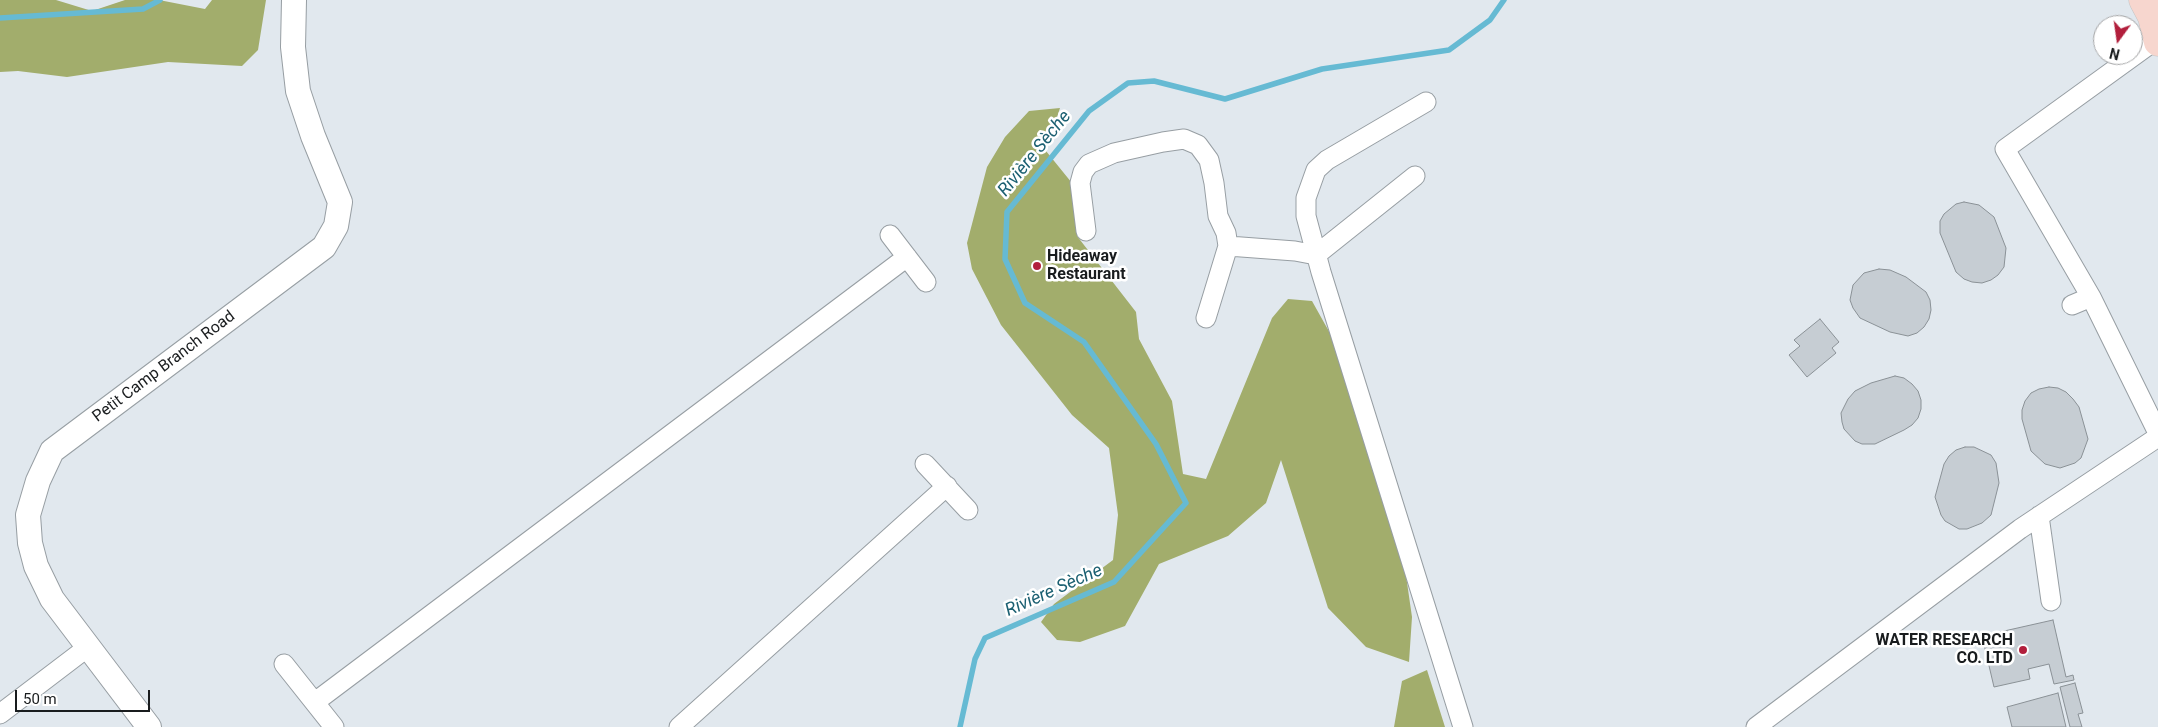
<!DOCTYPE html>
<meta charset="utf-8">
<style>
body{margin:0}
#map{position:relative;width:2158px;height:727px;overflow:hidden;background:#e1e8ee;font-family:Roboto,sans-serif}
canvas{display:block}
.north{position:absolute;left:2093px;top:15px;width:50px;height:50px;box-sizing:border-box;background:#fff;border:1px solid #a3a4a5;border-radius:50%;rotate:194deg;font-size:14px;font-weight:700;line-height:20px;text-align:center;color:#191c1e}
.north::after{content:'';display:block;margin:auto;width:18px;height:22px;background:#b21f3c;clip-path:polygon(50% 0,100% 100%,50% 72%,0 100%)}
.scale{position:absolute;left:15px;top:690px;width:135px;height:22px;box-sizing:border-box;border:2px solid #191c1e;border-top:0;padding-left:6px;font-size:15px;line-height:18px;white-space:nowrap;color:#191c1e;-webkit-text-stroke:4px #fff;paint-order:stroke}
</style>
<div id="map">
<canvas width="2158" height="727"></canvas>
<div class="north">N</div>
<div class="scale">50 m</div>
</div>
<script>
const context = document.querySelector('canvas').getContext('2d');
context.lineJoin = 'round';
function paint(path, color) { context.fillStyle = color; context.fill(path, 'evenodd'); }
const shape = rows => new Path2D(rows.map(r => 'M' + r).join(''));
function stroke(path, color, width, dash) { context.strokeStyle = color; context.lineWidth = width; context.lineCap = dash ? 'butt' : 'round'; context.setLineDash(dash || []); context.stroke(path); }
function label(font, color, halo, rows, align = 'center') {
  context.font = font + ' Roboto,sans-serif'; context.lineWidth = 5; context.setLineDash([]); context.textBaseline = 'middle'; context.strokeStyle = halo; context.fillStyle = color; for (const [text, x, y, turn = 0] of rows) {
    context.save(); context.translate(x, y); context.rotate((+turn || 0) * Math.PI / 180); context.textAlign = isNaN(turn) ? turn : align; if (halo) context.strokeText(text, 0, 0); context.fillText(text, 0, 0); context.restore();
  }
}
paint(shape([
 [0,0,56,0,92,11,125,0,159,0,205,9,212,0,266,0,258,50,242,66,168,62,67,77,18,71,0,72],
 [1060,108,1046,151,1076,188,1077,236,1136,312,1139,339,1172,401,1183,474,1206,479,1272,318,1288,299,1312,301,1336,344,1402,548,1412,617,1409,662,1366,647,1328,608,1281,460,1266,503,1228,536,1159,564,1125,626,1080,642,1057,640,1041,622,1054,604,1113,560,1118,515,1109,448,1072,415,1001,325,972,269,967,243,987,167,1005,137,1029,111],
 [1427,670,1445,727,1394,727,1402,681]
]), '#a2ad6c');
stroke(shape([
 [0,18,143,9,160,0],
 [960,727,975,659,985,638,1114,582,1186,503,1156,444,1084,342,1025,303,1005,259,1007,212,1089,111,1128,83,1154,81,1225,99,1322,69,1449,50,1490,20,1504,0]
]), '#66bad3', 5.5);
const building = shape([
 [1964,202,1979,205,1994,217,2006,248,2004,267,1998,275,1991,280,1982,283,1972,282,1964,279,1956,272,1940,233,1940,221,1944,214,1956,204,1964,202],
 [1879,269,1890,270,1906,277,1926,292,1930,300,1931,310,1929,319,1924,327,1917,333,1908,336,1890,332,1860,318,1853,308,1850,300,1853,285,1864,273,1879,269],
 [1820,319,1839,342,1832,348,1836,353,1807,377,1789,355,1800,346,1794,340,1820,319],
 [1895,376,1904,378,1912,384,1918,391,1921,400,1921,409,1918,418,1912,425,1904,430,1875,444,1862,444,1855,441,1844,429,1842,422,1841,413,1848,399,1855,391,1871,383,1895,376],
 [2049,387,2058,388,2066,392,2073,399,2079,407,2088,439,2081,458,2075,463,2060,468,2045,464,2031,451,2022,419,2022,410,2025,401,2031,393,2039,389,2049,387],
 [1965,447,1974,447,1991,455,1996,463,1999,483,1991,515,1982,523,1967,529,1959,529,1945,521,1941,515,1935,497,1944,464,1949,456,1956,450,1965,447],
 [2053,620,2066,677,2073,675,2074,680,2054,684,2049,664,2028,669,2030,679,1994,687,1982,636,2053,620],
 [2075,683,2083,713,2078,714,2082,727,2070,727,2060,687,2075,683],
 [2058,693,2066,727,2012,727,2007,707,2058,693]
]);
paint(building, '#c6cdd3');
stroke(building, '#8a9196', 1);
const minor = shape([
 [1426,102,1327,160,1316,170,1306,198,1306,216,1321,272,1463,727],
 [1086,231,1080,183,1083,172,1089,164,1114,153,1163,142,1184,139,1198,145,1209,160,1214,183,1218,216,1226,233,1228,246,1206,318],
 [890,235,926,282],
 [1228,246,1295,251,1316,255,1415,176],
 [2091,297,2005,149,2157,39],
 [2072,305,2091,297,2158,433],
 [925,464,968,510],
 [2039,516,2051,601],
 [284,664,334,727],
 [315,702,907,257],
 [0,714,88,647],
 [679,727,947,486],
 [1756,727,2020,529,2158,437]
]);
const tertiary = shape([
 [149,727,52,599,36,566,30,543,28,515,38,481,52,451,324,247,336,226,340,202,313,136,298,91,293,47,294,0]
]);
const trunk = shape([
 [2143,0,2152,17,2158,42]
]);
stroke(minor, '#979ea3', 21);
stroke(tertiary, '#979ea3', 26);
stroke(trunk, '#c3c4c4', 29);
stroke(minor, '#fff', 19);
stroke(tertiary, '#fff', 24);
stroke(trunk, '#f7d6ce', 28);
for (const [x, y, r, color] of [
 [1037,266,5,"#b21f3c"],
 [2023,650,5,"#b21f3c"]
]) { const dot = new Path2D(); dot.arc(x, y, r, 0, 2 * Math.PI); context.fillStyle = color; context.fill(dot); stroke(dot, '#fff', 2); }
label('bold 16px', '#191c1e', '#fff', [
 ["Hideaway",1047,257],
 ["Restaurant",1047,275],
 ["WATER RESEARCH",2013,641,"right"],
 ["CO. LTD",2013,659,"right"]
], 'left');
label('16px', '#191c1e', '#fff', [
 ["Petit Camp Branch Road",164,367,-37]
]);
label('italic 18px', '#1c6072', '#fff', [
 ["Rivière Sèche",1035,154,-51],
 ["Rivière Sèche",1054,591,-24]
]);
</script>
